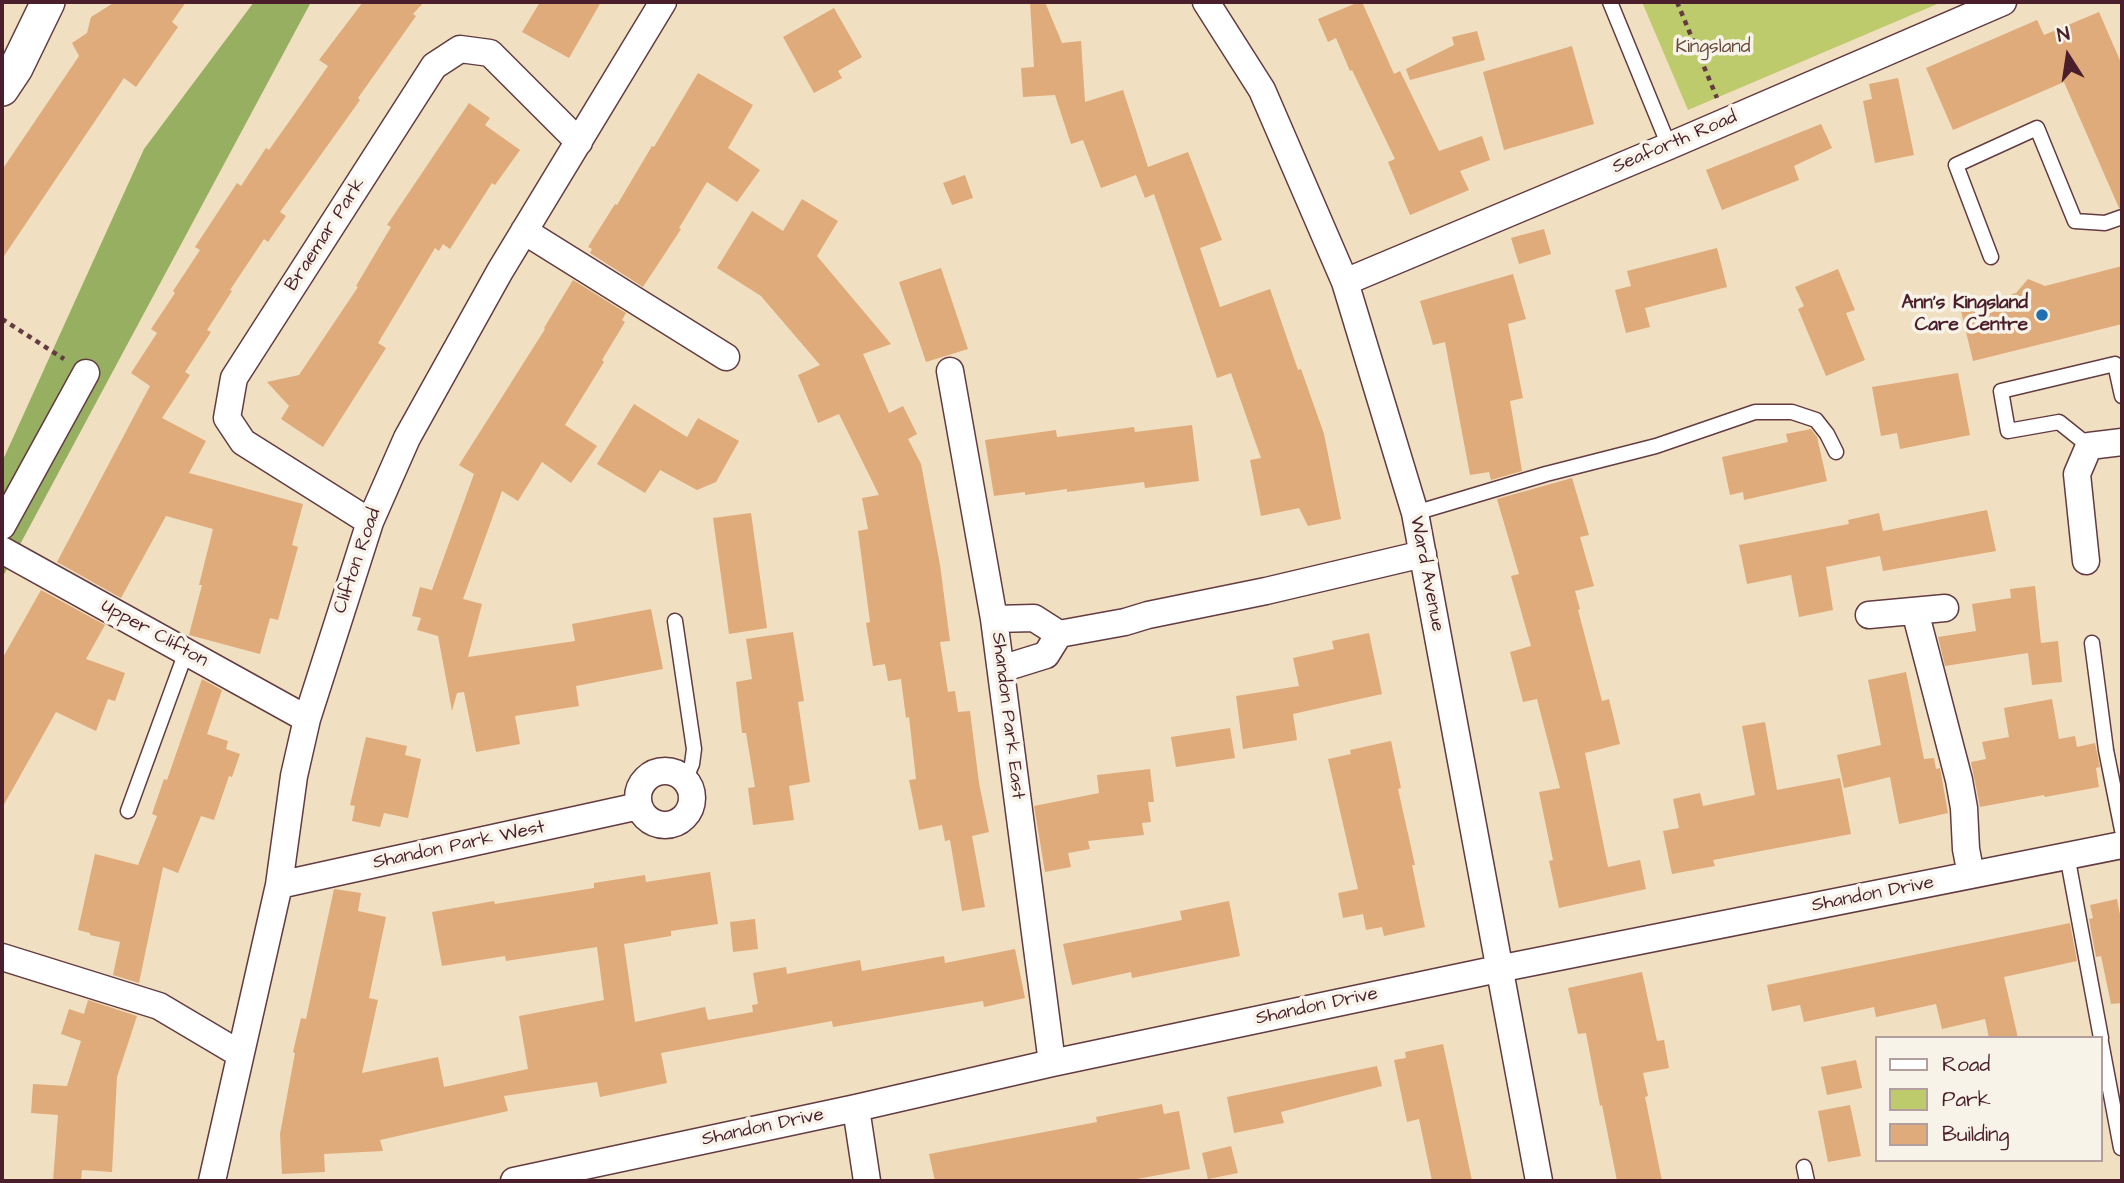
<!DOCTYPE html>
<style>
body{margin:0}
#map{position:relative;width:2124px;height:1183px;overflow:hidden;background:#f1dfc1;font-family:"Architects Daughter",sans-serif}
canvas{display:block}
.frame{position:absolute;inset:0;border:4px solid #4a1f2b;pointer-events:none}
.legend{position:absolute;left:1875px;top:1036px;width:228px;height:126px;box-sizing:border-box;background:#f7f3e8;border:2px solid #b29e9c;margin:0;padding:9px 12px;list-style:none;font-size:21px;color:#4a1f2b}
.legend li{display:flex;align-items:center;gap:14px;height:35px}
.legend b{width:35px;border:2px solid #b29e9c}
.north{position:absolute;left:2033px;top:21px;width:70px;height:70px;-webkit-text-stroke:5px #f7f3e8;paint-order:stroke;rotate:348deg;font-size:19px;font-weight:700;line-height:28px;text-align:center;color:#4a1f2b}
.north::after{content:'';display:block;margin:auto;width:24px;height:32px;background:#4a1f2b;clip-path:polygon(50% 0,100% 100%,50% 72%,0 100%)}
</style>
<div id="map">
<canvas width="2124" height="1183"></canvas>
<div class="frame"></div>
<ul class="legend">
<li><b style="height:9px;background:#fff"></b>Road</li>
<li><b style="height:19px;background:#becb6d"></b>Park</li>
<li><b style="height:19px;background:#dfab7a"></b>Building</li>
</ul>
<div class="north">N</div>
</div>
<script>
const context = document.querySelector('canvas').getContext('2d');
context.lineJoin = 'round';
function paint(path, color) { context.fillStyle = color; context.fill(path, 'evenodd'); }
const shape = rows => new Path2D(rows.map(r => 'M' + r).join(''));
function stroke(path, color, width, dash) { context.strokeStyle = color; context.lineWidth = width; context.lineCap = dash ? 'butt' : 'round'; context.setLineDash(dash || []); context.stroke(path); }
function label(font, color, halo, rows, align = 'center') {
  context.font = font + ' "Architects Daughter",sans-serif'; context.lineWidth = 7; context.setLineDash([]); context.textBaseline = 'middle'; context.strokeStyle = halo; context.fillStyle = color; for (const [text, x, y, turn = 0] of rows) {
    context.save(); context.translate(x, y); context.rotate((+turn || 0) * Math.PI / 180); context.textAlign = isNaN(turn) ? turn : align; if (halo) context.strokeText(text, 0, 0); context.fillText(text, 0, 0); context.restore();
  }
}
paint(shape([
 [1642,2,1942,2,1688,110]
]), '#becb6d');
paint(shape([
 [254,2,311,2,2,578,2,462,144,149]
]), '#96af60');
paint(shape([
 [115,2,186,2,172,22,178,27,136,87,124,78,2,259,2,170,79,56,72,43,87,33,91,17],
 [363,2,424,2,413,14,416,16,358,98,360,100,280,212,286,216,268,242,264,239,230,290,232,291,207,330,211,332,185,372,190,375,162,418,206,441,189,473,303,504,292,545,298,547,278,620,270,618,260,654,189,635,202,585,199,585,213,529,166,516,121,598,57,562,150,386,131,373,157,333,151,329,175,293,173,291,200,250,195,247,237,183,241,186,266,148,269,150,305,99,328,66,319,60],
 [540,2,601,2,569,58,522,32],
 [1030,2,1045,2,1062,43,1081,41,1085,102,1123,90,1148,167,1188,152,1222,240,1200,248,1220,307,1270,289,1298,370,1301,369,1324,434,1341,519,1308,526,1299,508,1261,516,1250,460,1261,458,1231,373,1217,378,1154,194,1145,198,1136,175,1101,188,1083,140,1071,144,1055,95,1023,97,1021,68,1034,67],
 [1359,2,1362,2,1394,74,1400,71,1439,151,1482,136,1490,160,1460,171,1469,190,1410,215,1388,162,1395,159,1352,70,1350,71,1336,38,1328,42,1318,19],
 [834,8,862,57,838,71,842,78,814,93,783,37],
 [2099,12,2122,65,2122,208,2119,208,2064,82,1953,130,1926,68,2037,20,2044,35],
 [1477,31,1485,60,1410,80,1406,69,1454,45,1452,37],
 [1572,46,1594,124,1504,150,1483,72],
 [698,73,753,105,728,148,760,170,737,202,707,182,679,228,681,229,643,287,590,253,592,249,588,247,615,204,617,205,652,146,654,147],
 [1898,78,1914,155,1875,163,1863,101,1872,99,1869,84],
 [469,103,490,118,485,125,520,150,495,185,492,183,450,249,443,244,439,251,435,248,378,343,386,348,323,447,281,419,289,406,267,382,299,375,358,287,356,286,391,227,387,225],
 [1821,124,1832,148,1794,166,1799,180,1722,210,1706,170],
 [965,175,973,198,952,205,943,183],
 [802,199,838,221,817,256,891,344,863,354,889,413,903,406,917,434,908,439,921,464,940,565,950,641,940,642,948,692,955,691,958,712,970,711,979,783,989,832,972,836,985,907,962,911,950,840,945,841,942,825,919,830,909,780,916,779,909,717,906,718,901,679,888,681,885,664,873,666,866,623,870,622,858,531,868,529,862,498,879,495,839,414,818,423,798,375,820,365,761,296,717,268,752,211,783,231],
 [1544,229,1551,254,1519,264,1511,238],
 [1717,248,1727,287,1645,308,1650,327,1626,333,1615,290,1631,286,1627,271],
 [2122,266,2122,324,1973,361,1960,307,2016,293,2028,279,2045,286],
 [941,268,968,349,926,362,899,282],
 [1838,269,1855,310,1846,313,1865,360,1826,376,1798,309,1804,306,1795,287],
 [1513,274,1526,319,1508,324,1523,398,1510,401,1522,471,1491,480,1489,472,1470,475,1445,342,1433,345,1420,301],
 [573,280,626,313,622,320,625,322,602,360,604,362,565,425,597,446,571,483,542,462,518,501,502,491,463,599,482,604,468,657,575,641,572,624,651,609,663,669,576,686,579,706,515,716,520,744,476,752,464,692,457,693,452,711,438,636,417,630,421,618,412,616,420,587,432,590,474,474,459,465,545,329,544,328],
 [1958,373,1970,435,1900,449,1897,433,1881,436,1872,387],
 [634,404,687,437,698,418,739,441,716,482,697,490,660,470,645,493,597,464],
 [1192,425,1199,481,1145,488,1144,482,1067,492,1067,489,1025,495,1025,492,994,496,985,440,1056,430,1057,437,1134,427,1135,432],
 [1811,429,1817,437,1827,481,1744,500,1743,492,1730,495,1722,457,1788,442,1786,434],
 [1572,478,1589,535,1580,537,1594,586,1575,591,1580,609,1578,610,1602,701,1609,699,1620,744,1585,753,1608,867,1640,860,1646,889,1559,908,1549,861,1553,860,1539,792,1560,788,1537,699,1523,702,1510,652,1531,646,1511,576,1519,574,1497,499],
 [1987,510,1996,551,1883,571,1880,556,1826,567,1833,610,1799,617,1791,575,1747,584,1739,545,1849,524,1848,520,1879,513,1883,531],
 [751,513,767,628,729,634,713,518],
 [2035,586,2041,643,2058,641,2062,682,2032,685,2028,653,1945,666,1938,637,1976,631,1972,604,2011,598,2010,589],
 [41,590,105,625,86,659,125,673,115,701,108,699,96,731,56,712,2,808,2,659],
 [793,632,804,701,798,702,810,782,789,786,794,820,753,825,748,788,755,787,746,733,742,733,736,682,752,679,746,639],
 [1369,633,1382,694,1293,714,1297,740,1243,749,1236,696,1299,686,1293,658,1334,649,1332,641],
 [1906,672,1924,759,1934,758,1936,769,1940,768,1948,813,1899,824,1890,777,1844,788,1837,755,1881,745,1868,680],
 [202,679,222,690,207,734,228,741,226,749,240,754,232,777,229,776,214,820,201,816,178,873,163,867,139,983,113,975,120,942,90,935,90,933,78,930,95,854,138,865,157,816,152,814,164,779,167,780],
 [2052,699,2059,739,2075,736,2077,747,2095,743,2100,767,2096,768,2099,787,2045,797,2044,795,1980,807,1971,762,1986,759,1982,742,2009,737,2004,708],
 [1765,722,1777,790,1840,778,1851,834,1713,860,1715,866,1672,874,1663,831,1679,828,1673,799,1700,793,1703,806,1755,795,1742,726],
 [1230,728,1235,758,1176,767,1171,737],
 [366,737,407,746,405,755,421,759,408,818,384,813,380,827,352,821,355,806,350,805],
 [1391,741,1401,788,1398,789,1415,865,1412,865,1425,927,1384,936,1382,927,1366,930,1363,914,1343,918,1338,893,1358,889,1328,759,1351,754,1350,750],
 [1150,769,1154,802,1148,802,1151,822,1142,823,1144,835,1088,841,1090,849,1068,853,1071,867,1045,872,1034,806,1099,793,1097,775],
 [710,872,718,924,671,931,671,936,624,944,635,1022,705,1007,708,1020,753,1012,752,1005,758,1004,753,973,786,967,787,974,860,960,862,971,944,956,945,963,1015,949,1025,998,984,1007,983,1001,833,1027,832,1021,661,1053,667,1083,600,1097,597,1082,504,1096,508,1111,380,1140,383,1151,324,1154,325,1172,282,1174,280,1134,295,1053,293,1052,301,1018,306,1019,334,889,361,893,358,911,386,917,369,998,378,1000,362,1073,438,1057,444,1087,528,1069,519,1016,604,1000,597,947,506,961,505,956,442,966,432,912,494,901,495,904,594,888,594,883,645,875,646,882],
 [2117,899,2122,925,2122,1003,2111,1004,2101,956,2096,957,2089,919,2093,918,2090,905],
 [1229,901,1240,956,1132,978,1131,972,1072,985,1063,944,1182,920,1180,911],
 [755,919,758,949,733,952,730,922],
 [2070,923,2077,961,2004,977,2018,1038,1989,1038,1985,1019,1942,1029,1936,1004,1876,1017,1874,1007,1804,1022,1800,1005,1772,1011,1767,985],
 [1642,972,1657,1041,1664,1040,1669,1068,1643,1073,1648,1096,1645,1097,1662,1181,1617,1181,1602,1105,1600,1106,1586,1033,1578,1034,1568,988],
 [88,1000,137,1016,117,1077,112,1172,82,1170,81,1181,53,1181,58,1115,31,1113,33,1084,67,1086,81,1041,61,1034,69,1009,84,1014],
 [1443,1044,1451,1081,1472,1181,1432,1181,1419,1119,1407,1122,1394,1060,1406,1058,1405,1052],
 [1856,1060,1862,1088,1827,1095,1821,1067],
 [1377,1066,1382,1086,1281,1112,1284,1123,1234,1133,1227,1097],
 [1162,1104,1164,1114,1179,1111,1190,1169,1127,1181,935,1181,929,1154,1097,1122,1096,1117],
 [1850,1105,1861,1156,1828,1162,1818,1111],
 [1231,1146,1238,1173,1208,1179,1202,1153]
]), '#dfab7a');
const service = shape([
 [1610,2,1669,146],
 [1991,257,1956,165,2037,128,2075,221,2105,223,2122,217],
 [2089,446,2059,422,2008,431,2001,391,2115,364,2122,396],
 [1415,513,1546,474,1656,446,1755,412,1792,412,1816,420,1827,434,1836,452],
 [675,621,694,749,692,764,685,780],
 [2092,643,2106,750,2122,830],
 [128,811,186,652],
 [2067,855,2101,1038],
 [2101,1042,2121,1148],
 [1804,1167,1807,1181]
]);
const minor = shape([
 [1206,2,1262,90,1345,282,1415,513,1539,1181],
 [524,231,726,357],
 [1345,282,1669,146,2003,2],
 [950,371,994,619,1052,1063],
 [370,522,243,442,227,418,234,378,434,66,460,49,490,53,579,142],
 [2,526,86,373],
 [2,550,307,719],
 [2086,561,2077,474,2089,446,2122,442],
 [1915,611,1959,780,1964,808,1966,849,1971,875],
 [1869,615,1945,608],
 [994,619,1034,618,1059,634],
 [1001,669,1046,655,1059,634,1125,622,1148,615,1266,591,1423,554],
 '638 798a27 27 0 1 1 54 0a27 27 0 1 1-54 0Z',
 [279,885,639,806],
 [2,957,159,1006,240,1054],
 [856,1108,867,1181],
 [212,1181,279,885,294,776,307,719,370,522,407,438,500,271,663,2],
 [514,1181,856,1108,1052,1063,1498,969,2122,845]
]);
const tertiary = shape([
 [2,89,16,68,48,2]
]);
stroke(service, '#633c42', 17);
stroke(minor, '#633c42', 29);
stroke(tertiary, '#633c42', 36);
stroke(shape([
 [1677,2,1717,98],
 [2,319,64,359]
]), '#633c42', 4.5, [5, 5]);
stroke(service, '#fff', 14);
stroke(minor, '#fff', 26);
stroke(tertiary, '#fff', 33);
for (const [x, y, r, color] of [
 [2042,315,7,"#1f6fb2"]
]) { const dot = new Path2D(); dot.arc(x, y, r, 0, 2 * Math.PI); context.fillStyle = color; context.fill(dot); stroke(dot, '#f7f3e8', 2.5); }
label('19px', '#674a3c', '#f7f3e8', [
 ["Kingsland",1713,48]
]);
label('19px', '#4a1f2b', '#f7f3e8', [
 ["Seaforth Road",1675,143,-23],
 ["Braemar Park",326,235,-57],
 ["Clifton Road",358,561,-71],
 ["Ward Avenue",1426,574,79],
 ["Upper Clifton",154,634,29],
 ["Shandon Park East",1007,716,83],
 ["Shandon Park West",459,846,-12],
 ["Shandon Drive",1873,895,-11],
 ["Shandon Drive",1317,1007,-12],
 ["Shandon Drive",763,1128,-12]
]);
label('bold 19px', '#4a1f2b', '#f7f3e8', [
 ["Ann's Kingsland",2028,304],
 ["Care Centre",2028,326]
], 'right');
</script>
